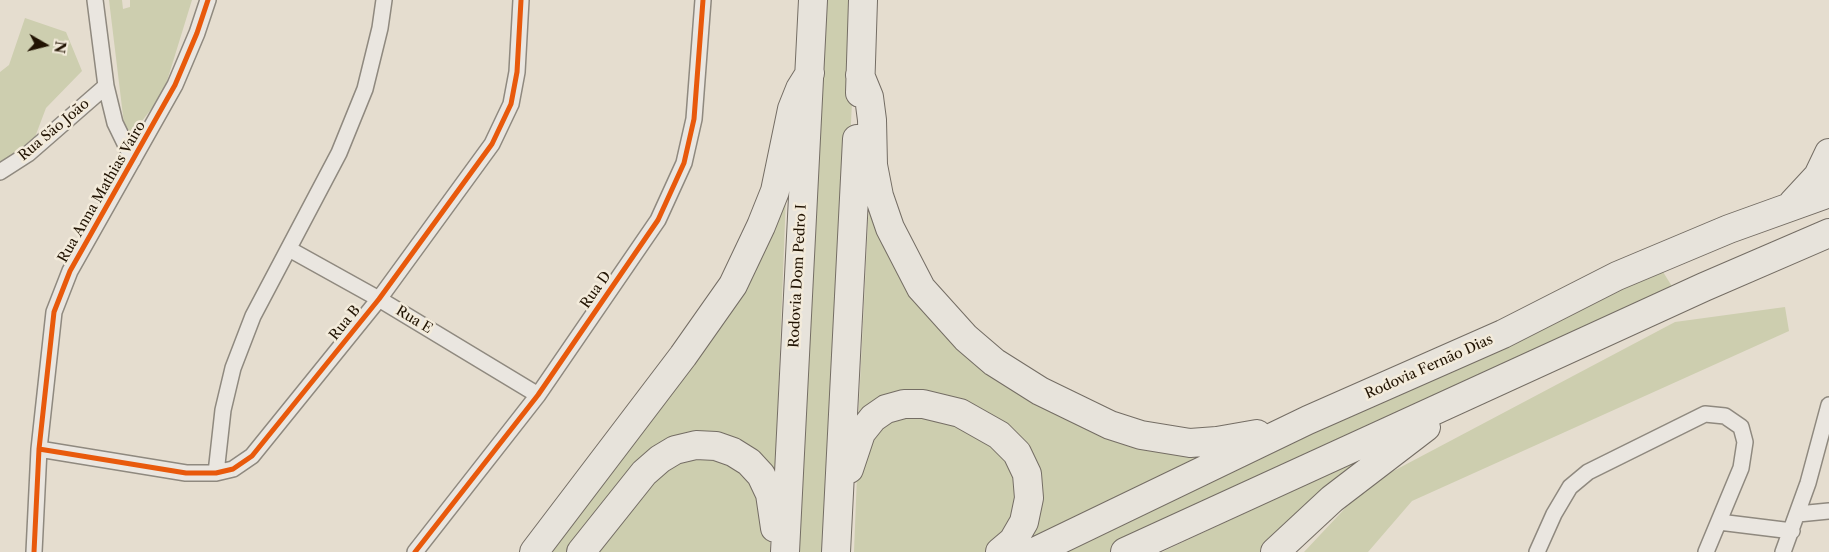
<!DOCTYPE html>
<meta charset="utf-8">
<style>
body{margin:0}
#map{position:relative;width:1829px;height:552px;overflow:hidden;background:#e5ddcf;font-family:"Libre Caslon Text",serif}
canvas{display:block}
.north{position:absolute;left:20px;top:20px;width:50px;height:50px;-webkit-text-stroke:4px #f3ebdb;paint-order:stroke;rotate:98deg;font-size:14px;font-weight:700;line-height:20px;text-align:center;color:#211302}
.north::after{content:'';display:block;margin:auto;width:18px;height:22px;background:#211302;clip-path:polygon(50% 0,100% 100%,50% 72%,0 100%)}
</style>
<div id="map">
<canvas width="1829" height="552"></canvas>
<div class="north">N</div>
</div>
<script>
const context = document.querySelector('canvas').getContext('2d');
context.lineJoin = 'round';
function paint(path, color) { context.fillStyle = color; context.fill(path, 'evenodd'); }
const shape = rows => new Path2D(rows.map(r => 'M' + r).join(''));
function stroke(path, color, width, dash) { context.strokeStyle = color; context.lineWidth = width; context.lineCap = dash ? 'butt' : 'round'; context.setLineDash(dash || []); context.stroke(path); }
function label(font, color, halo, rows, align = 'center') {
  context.font = font + ' "Libre Caslon Text",serif'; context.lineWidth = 5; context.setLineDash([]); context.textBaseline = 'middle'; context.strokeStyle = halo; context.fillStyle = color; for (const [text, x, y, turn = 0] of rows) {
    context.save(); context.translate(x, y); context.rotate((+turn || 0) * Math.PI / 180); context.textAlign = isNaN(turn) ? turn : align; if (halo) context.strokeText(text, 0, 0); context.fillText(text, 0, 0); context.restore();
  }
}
paint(shape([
 [109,0,122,0,123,9,130,7,130,0,192,0,163,94,131,135,124,124],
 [819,0,857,0,830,552,796,552],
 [25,18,66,32,82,71,46,108,32,145,0,162,0,72,9,65],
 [870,183,881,222,1017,384,1225,449,1015,551,1036,515,979,411,858,422],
 [786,196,775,480,697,439,576,552,548,552],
 [1660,267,1673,288,1398,419,1111,552,1054,552],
 [1785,307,1789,331,1412,501,1368,552,1304,552,1367,485,1675,322],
 [908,409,969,425,1015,468,1021,502,992,552,854,552,857,475,867,436],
 [702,457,720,459,750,474,767,511,771,552,598,552,652,483,667,469,683,461],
 [1357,460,1359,466,1264,552,1162,552]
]), '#cdceaf');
const minor = shape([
 [95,0,106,86,115,123,133,160],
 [0,172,28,154,106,86],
 [289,249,379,299,538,395],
 [39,449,186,473,216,473,233,469,252,456,379,299,492,144,511,104,517,72,521,0],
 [216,473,223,410,233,368,253,316,339,153,365,89,380,28,384,0],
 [1798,514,1829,511],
 [1719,522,1792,531],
 [34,552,39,449,54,312,70,271,175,85,197,33,208,0],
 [415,552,538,395,658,220,684,163,694,119,703,0],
 [1537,552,1554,514,1570,487,1588,472,1705,414,1725,416,1741,427,1745,442,1741,468,1706,552],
 [1783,552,1808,483,1829,405]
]);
const motorway = shape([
 [860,75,869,97,872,120,873,165,879,196,890,228,921,288,966,338,994,362,1040,391,1110,425,1141,435,1190,443,1217,441,1257,434],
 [860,93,863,0],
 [1793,203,1818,176,1829,153],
 [849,469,861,433,873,418,886,409,904,404,923,404,960,413,999,435,1017,453,1027,474,1029,498,1024,522,1013,541,1000,552],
 [534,552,683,356,733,285,761,226,775,191,792,109,800,89,810,73],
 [581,552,644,473,660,459,675,450,696,445,716,446,733,452,749,462,761,475,770,494,775,528],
 [785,552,813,0],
 [836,552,857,139],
 [1034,552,1308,420,1503,334,1617,276,1729,229,1829,193],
 [1125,552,1704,287,1829,233],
 [1275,552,1332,499,1426,427]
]);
stroke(minor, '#8f897f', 18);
stroke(motorway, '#746d64', 30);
stroke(minor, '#eae6e0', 15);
stroke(motorway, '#e7e3db', 28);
stroke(shape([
 [39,449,186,473,216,473,233,469,252,456,379,299,492,144,511,104,517,72,521,0],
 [34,552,39,449,54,312,70,271,175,85,197,33,208,0],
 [415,552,538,395,658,220,684,163,694,119,703,0]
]), '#e8590c', 5);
label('14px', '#211302', '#f3ebdb', [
 ["Rua São João",54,130,-40],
 ["Rua Anna Mathias Vairo",102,192,-60],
 ["Rodovia Dom Pedro I",798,276,-87],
 ["Rua D",596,290,-55],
 ["Rua E",414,320,31],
 ["Rua B",345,323,-51],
 ["Rodovia Fernão Dias",1429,367,-24]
]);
</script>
